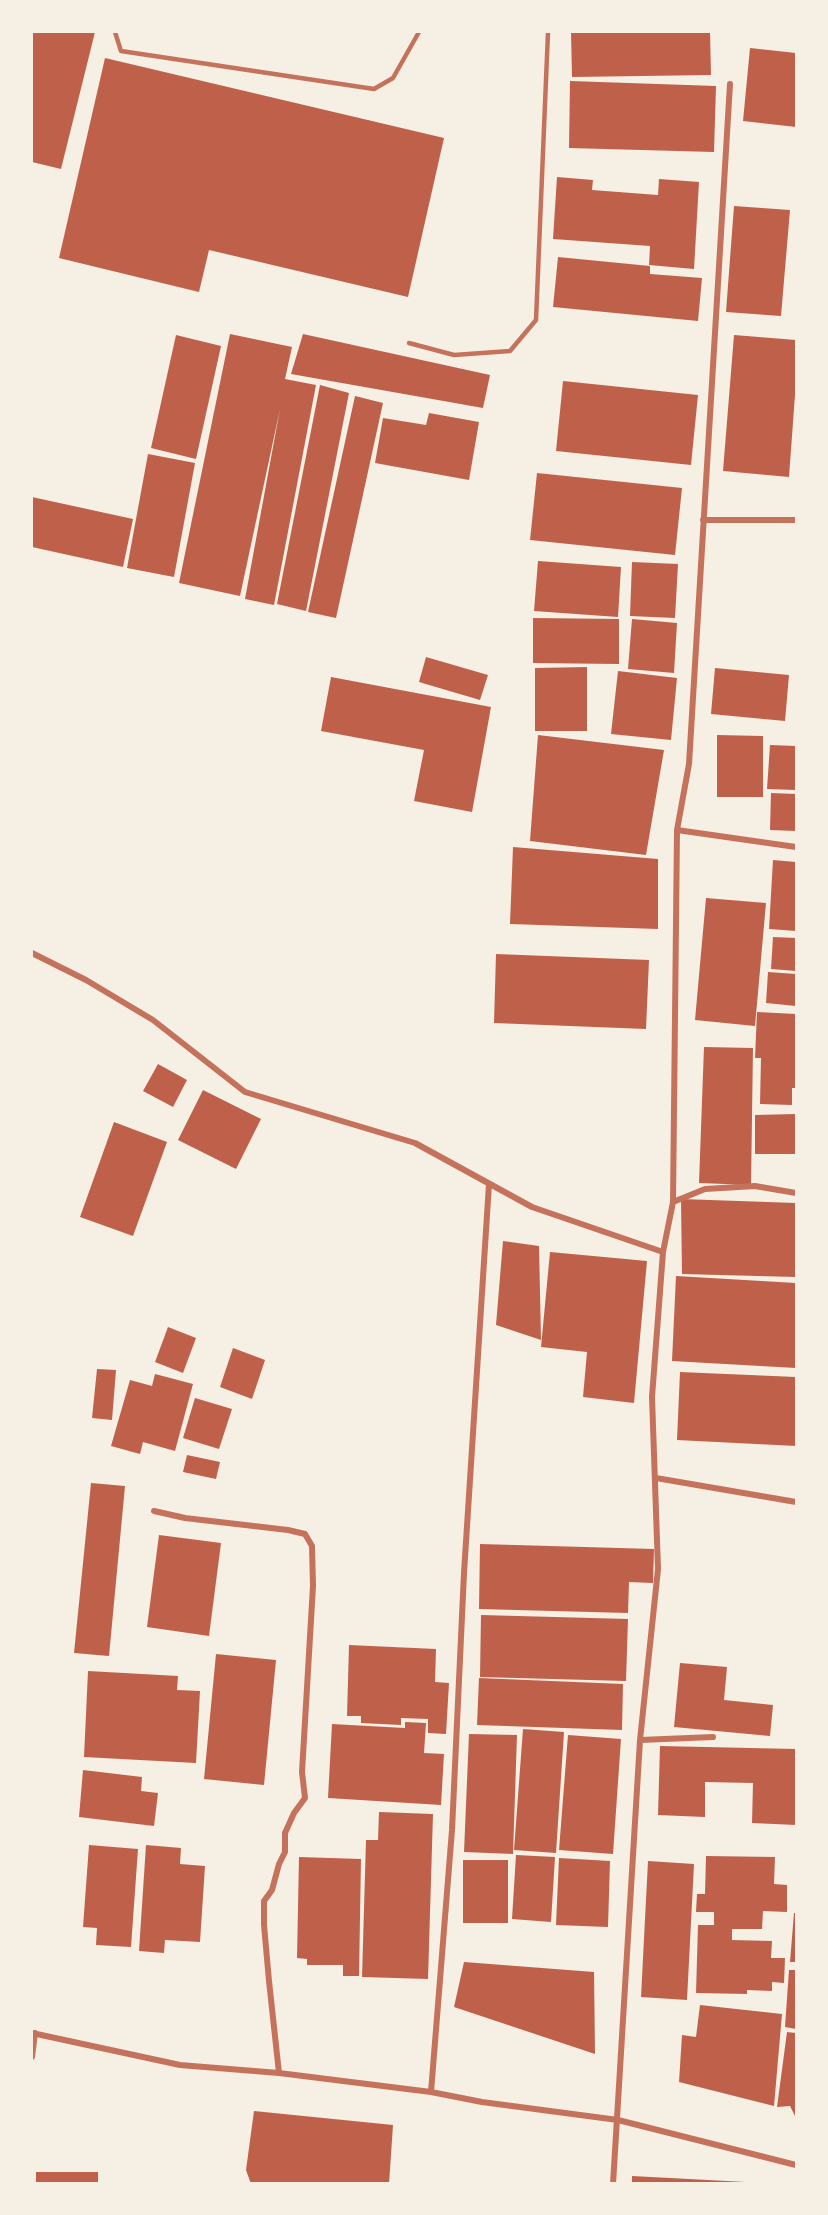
<!DOCTYPE html>
<style>
body{margin:0}
#map{position:relative;width:828px;height:2215px;overflow:hidden;background:#f6efe4;font-family:"DejaVu Sans",sans-serif}
canvas{display:block}
.frame{position:absolute;inset:0;border:33px solid #f6efe4;pointer-events:none}
</style>
<div id="map">
<canvas width="828" height="2215"></canvas>
<div class="frame"></div>
</div>
<script>
const context = document.querySelector('canvas').getContext('2d');
context.lineJoin = 'round';
function paint(path, color) { context.fillStyle = color; context.fill(path, 'evenodd'); }
const shape = rows => new Path2D(rows.map(r => 'M' + r).join(''));
function stroke(path, color, width, dash) { context.strokeStyle = color; context.lineWidth = width; context.lineCap = dash ? 'butt' : 'round'; context.setLineDash(dash || []); context.stroke(path); }
paint(shape([
 [32,32,95,32,61,169,32,162],
 [571,32,710,32,711,75,572,77],
 [750,48,796,53,796,127,743,121],
 [105,58,444,138,408,297,209,250,199,292,59,258],
 [570,81,716,86,714,152,569,148],
 [557,177,593,180,592,190,658,195,659,179,699,182,694,269,649,265,650,246,553,239],
 [734,206,790,210,781,316,726,312],
 [558,257,650,266,650,274,702,278,698,321,553,307],
 [230,334,292,347,285,379,316,385,274,605,245,599,280,409,240,596,179,583],
 [303,334,490,375,483,408,291,374],
 [176,335,221,346,196,459,151,448],
 [734,335,796,340,796,381,789,477,723,471],
 [563,381,698,395,691,465,556,451],
 [320,385,349,393,306,611,277,604],
 [355,396,383,403,336,618,308,612],
 [429,413,479,422,469,480,375,463,383,418,426,425],
 [148,454,195,463,174,577,127,568],
 [537,473,682,488,675,555,530,540],
 [32,497,133,519,123,567,32,547],
 [538,561,621,567,618,617,534,611],
 [632,562,678,564,675,618,630,616],
 [533,618,619,619,619,664,533,663],
 [632,619,677,623,674,673,628,669],
 [426,657,488,675,480,700,419,682],
 [587,667,587,731,535,731,535,668],
 [715,668,789,675,785,721,711,714],
 [618,671,677,678,671,740,611,734],
 [331,677,491,707,472,812,414,801,424,750,321,731],
 [538,735,664,750,646,855,530,841],
 [717,735,763,736,763,797,717,797],
 [770,745,796,746,796,790,767,789],
 [771,793,796,794,796,831,770,830],
 [513,847,658,859,658,929,510,924],
 [773,860,796,862,796,931,769,929],
 [706,898,766,903,755,1026,695,1020],
 [773,937,796,938,796,971,771,969],
 [496,954,649,960,646,1029,494,1023],
 [768,972,796,974,796,1006,766,1003],
 [757,1012,796,1014,796,1088,792,1088,792,1105,760,1104,761,1058,755,1058],
 [704,1047,753,1048,751,1185,699,1183],
 [158,1064,187,1080,173,1107,143,1091],
 [203,1090,261,1119,236,1169,178,1140],
 [796,1114,796,1154,755,1154,755,1115],
 [114,1122,167,1142,133,1236,80,1217],
 [681,1199,796,1203,796,1277,682,1274],
 [503,1241,539,1246,541,1340,496,1325],
 [550,1252,647,1261,634,1403,583,1397,587,1352,541,1347],
 [676,1276,796,1283,796,1368,672,1361],
 [168,1327,196,1338,183,1373,155,1362],
 [233,1348,265,1360,252,1399,220,1387],
 [97,1369,116,1370,112,1420,92,1418],
 [680,1372,796,1377,796,1446,677,1440],
 [155,1374,193,1384,175,1451,143,1442,140,1454,111,1446,130,1380,152,1386],
 [195,1398,232,1409,219,1449,183,1438],
 [187,1455,220,1462,216,1479,183,1472],
 [91,1483,125,1486,109,1656,74,1653],
 [159,1535,221,1543,209,1636,147,1627],
 [480,1544,654,1549,653,1583,629,1582,628,1613,479,1609],
 [481,1615,628,1619,626,1681,480,1677],
 [349,1645,436,1649,435,1682,449,1683,446,1734,428,1733,428,1719,401,1718,401,1725,361,1723,361,1716,347,1716],
 [216,1654,276,1660,264,1785,204,1779],
 [680,1663,727,1667,724,1700,773,1705,770,1736,674,1727],
 [88,1671,178,1676,177,1690,200,1691,196,1763,84,1757],
 [479,1678,623,1684,622,1730,477,1725],
 [405,1722,426,1723,424,1753,444,1754,441,1805,328,1798,332,1724,405,1728],
 [523,1729,564,1732,556,1853,514,1850],
 [469,1734,517,1735,513,1854,464,1852],
 [568,1735,621,1739,613,1854,559,1850],
 [660,1746,796,1749,796,1825,752,1823,753,1783,705,1782,705,1817,658,1815],
 [83,1770,142,1777,141,1791,158,1793,154,1826,79,1817],
 [379,1812,433,1814,428,1979,362,1977,366,1840,378,1840],
 [89,1845,138,1849,131,1947,96,1945,97,1928,83,1927],
 [146,1845,181,1848,180,1864,205,1866,200,1942,165,1940,164,1953,139,1951],
 [516,1855,555,1857,551,1922,512,1919],
 [706,1856,775,1857,774,1884,787,1885,787,1912,763,1911,762,1929,732,1929,732,1940,772,1941,771,1958,785,1958,784,1983,772,1982,772,1991,747,1990,747,1994,696,1993,698,1925,714,1925,714,1912,696,1912,697,1894,705,1894],
 [299,1857,361,1859,359,1976,343,1976,343,1965,307,1965,307,1959,297,1958],
 [559,1858,610,1861,608,1927,556,1925],
 [463,1860,508,1860,508,1923,463,1923],
 [648,1861,694,1864,687,2000,641,1997],
 [794,1913,796,1913,796,1962,790,1962],
 [464,1962,594,1972,595,2054,454,2007],
 [789,1970,796,1970,796,2029,785,2027],
 [700,2005,782,2014,774,2106,679,2082,682,2035,696,2037],
 [787,2032,796,2033,796,2118,790,2106,777,2107],
 [254,2111,393,2125,389,2184,251,2184,246,2170],
 [36,2172,98,2172,98,2184,36,2184],
 [632,2176,746,2182,746,2184,632,2184]
]), '#bf614a');
stroke(shape([
 [115,32,121,51,374,89,393,78,419,32],
 [409,343,454,355,510,351,536,320,548,32]
]), '#c5725c', 4.5);
stroke(shape([
 [703,520,796,520],
 [677,830,796,847],
 [32,953,86,980,153,1020,245,1092,415,1143,532,1207,663,1252],
 [673,1202,705,1189,755,1186,796,1193],
 [656,1478,796,1502],
 [154,1511,185,1518,288,1530,305,1534,312,1546,313,1586,302,1772,305,1798,294,1813,285,1833,285,1852,279,1864,272,1890,264,1901,264,1925,269,1981,279,2073],
 [640,1740,713,1737],
 [32,2033,180,2065,279,2073,431,2092,482,2102,618,2120,796,2165],
 [32,2057,35,2033],
 [431,2092,452,1830,464,1573,489,1184],
 [613,2184,640,1740,658,1569,652,1397,663,1252,673,1202,677,830,689,764,730,84]
]), '#c5725c', 6);
</script>
